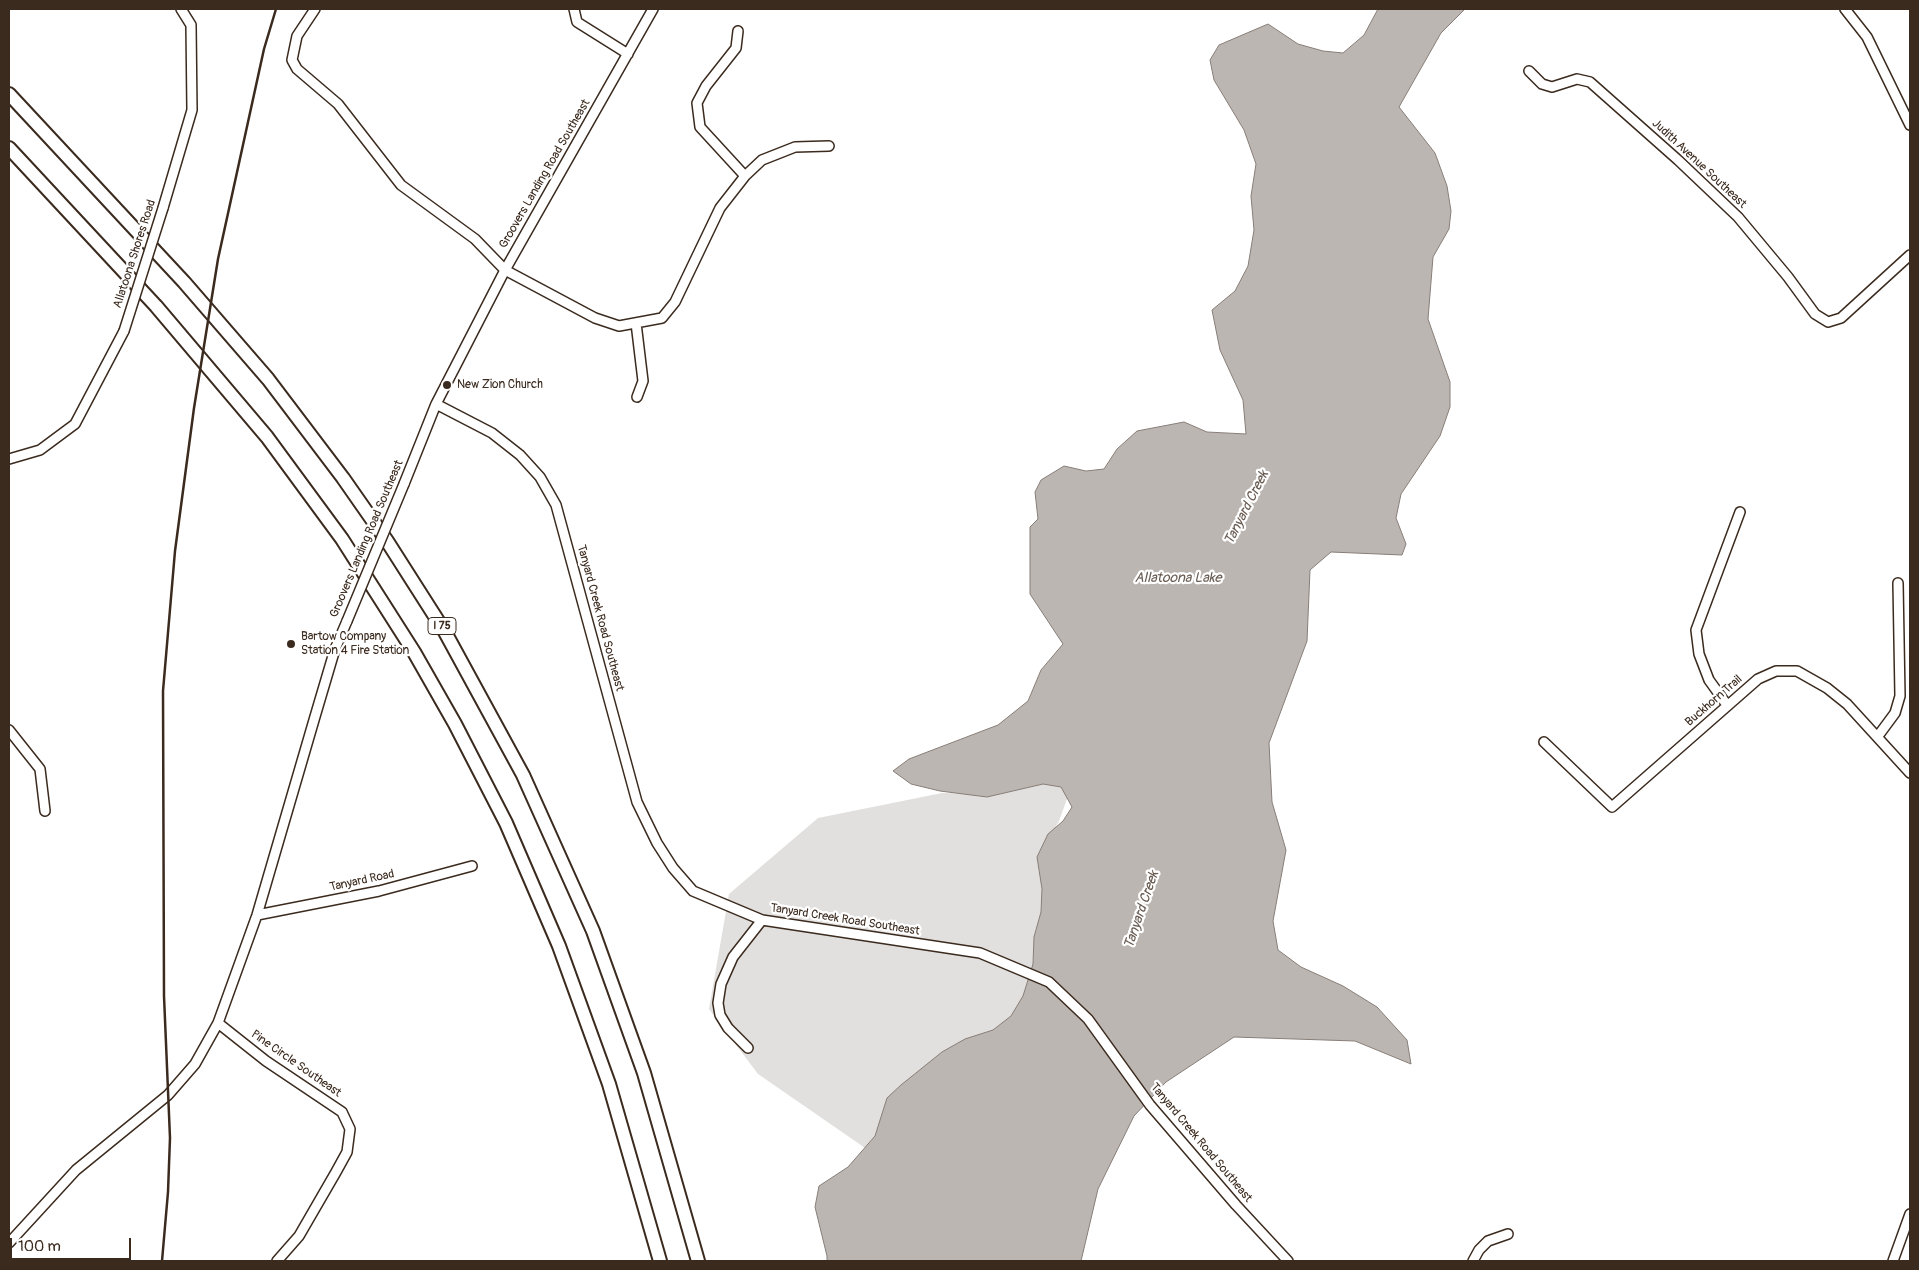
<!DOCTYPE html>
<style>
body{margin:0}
#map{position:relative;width:1919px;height:1270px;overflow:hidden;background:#fff;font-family:Pangolin,sans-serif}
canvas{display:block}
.frame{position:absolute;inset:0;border:10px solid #3b2a1e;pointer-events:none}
.scale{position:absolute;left:10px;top:1238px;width:121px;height:22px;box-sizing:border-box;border:2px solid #3b2a1e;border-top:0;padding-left:6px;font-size:15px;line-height:18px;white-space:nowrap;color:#3b2a1e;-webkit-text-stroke:4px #fff;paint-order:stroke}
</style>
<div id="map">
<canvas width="1919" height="1270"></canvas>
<div class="frame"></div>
<div class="scale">100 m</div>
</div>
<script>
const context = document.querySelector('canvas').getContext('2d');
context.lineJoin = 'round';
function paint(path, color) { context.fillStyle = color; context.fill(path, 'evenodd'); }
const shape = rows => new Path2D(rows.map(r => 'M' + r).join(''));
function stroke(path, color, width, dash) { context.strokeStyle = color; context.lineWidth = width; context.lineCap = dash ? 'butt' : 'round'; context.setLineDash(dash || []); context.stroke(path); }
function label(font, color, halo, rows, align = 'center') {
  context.font = font + ' Pangolin,sans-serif'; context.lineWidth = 4.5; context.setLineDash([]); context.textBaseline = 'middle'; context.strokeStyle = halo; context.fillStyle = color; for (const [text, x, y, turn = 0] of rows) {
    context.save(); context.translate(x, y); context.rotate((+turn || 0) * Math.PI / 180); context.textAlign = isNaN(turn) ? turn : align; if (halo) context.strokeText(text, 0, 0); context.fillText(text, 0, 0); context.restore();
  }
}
paint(shape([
 [1041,778,1072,785,1059,821,1042,851,1042,953,1027,1012,868,1150,758,1074,709,1009,729,894,818,818,942,793,987,794]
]), '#e2e0de');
const water = shape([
 [1378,9,1465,9,1441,33,1399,107,1435,153,1447,186,1451,211,1449,229,1433,257,1428,319,1450,382,1450,407,1440,436,1401,494,1396,518,1406,544,1402,555,1331,552,1310,570,1307,641,1269,743,1272,802,1286,850,1273,921,1278,950,1301,967,1343,986,1377,1007,1407,1040,1411,1064,1355,1041,1234,1037,1166,1082,1134,1116,1098,1189,1081,1261,827,1261,827,1256,815,1207,819,1186,848,1167,875,1136,887,1098,901,1085,942,1052,965,1039,993,1030,1011,1016,1023,996,1033,964,1034,937,1041,912,1042,889,1037,857,1048,834,1063,821,1072,807,1061,787,1043,784,987,797,940,791,911,784,893,771,909,759,998,725,1028,701,1041,670,1063,644,1030,594,1030,527,1038,519,1035,492,1041,480,1064,466,1086,471,1104,469,1117,449,1137,431,1184,422,1207,432,1246,434,1243,400,1220,350,1212,310,1235,291,1248,266,1254,230,1251,196,1256,164,1244,130,1214,80,1210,60,1219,45,1268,24,1298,44,1323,51,1343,53,1364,35,1378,9]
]);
paint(water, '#bcb6b3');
stroke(water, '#887e77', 1);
const minor = shape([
 [315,9,297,36,292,60,297,69,338,104,401,185,475,239,505,270,595,318,619,326,662,318,675,302,720,208,745,176,762,160,795,147,829,146],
 [574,9,577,22,628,54],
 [1845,9,1867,37,1910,125],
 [738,31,736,48,706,86,697,103,700,127,745,176],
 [1529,71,1542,84,1552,87,1577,79,1590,82,1678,160,1738,217,1788,277,1815,314,1828,322,1841,318,1910,255],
 [163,208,192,110,191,25,181,9],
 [636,323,643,381,637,397],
 [436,404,492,433,520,455,540,477,556,505,637,802,657,843,673,868,693,891,762,920,980,953,1049,982,1088,1019,1150,1105,1236,1205,1288,1261],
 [9,459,40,450,75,424,124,331],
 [404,484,436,404,505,270,653,9],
 [1727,705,1709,680,1699,654,1696,630,1740,512],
 [9,730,40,769,45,811],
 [1878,736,1895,713,1900,696,1898,583],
 [1544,742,1612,807,1758,679,1776,671,1797,671,1827,688,1847,704,1910,773],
 [257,915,379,891,472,866],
 [218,1023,266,1061,342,1112,350,1129,347,1152,336,1172,299,1236,277,1261],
 [748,1048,728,1028,720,1015,718,1003,721,984,733,957,762,920],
 [9,1243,76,1170,168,1095,195,1064,218,1023,257,915,314,720,335,649,347,621],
 [1473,1261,1479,1250,1488,1241,1508,1234],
 [1893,1261,1910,1214]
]);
const highway = shape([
 [9,94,184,282,268,379,343,478,387,541,445,632,523,775,593,931,644,1073,698,1261],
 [9,148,156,306,267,437,342,539,414,652,455,724,506,823,559,946,609,1084,660,1261]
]);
stroke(minor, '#3b2a1e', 12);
stroke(highway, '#3b2a1e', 16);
stroke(minor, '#fff', 9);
stroke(highway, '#fff', 12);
stroke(shape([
 [162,1261,168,1192,170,1138,164,996,163,691,175,551,194,408,218,259,264,49,276,9]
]), '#3b2a1e', 2.5);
const minorBridge = shape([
 [124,331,163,208],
 [347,621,404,484]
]);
stroke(minorBridge, '#3b2a1e', 12, []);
stroke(minorBridge, '#fff', 9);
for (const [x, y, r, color] of [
 [447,385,5,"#3b2a1e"],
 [291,644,5,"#3b2a1e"]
]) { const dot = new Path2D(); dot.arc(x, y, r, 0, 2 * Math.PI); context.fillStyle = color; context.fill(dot); stroke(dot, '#fff', 2); }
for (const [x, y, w] of [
 [442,626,28]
]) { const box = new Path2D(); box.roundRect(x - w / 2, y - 8.5, w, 17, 4); context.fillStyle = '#fff'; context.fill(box); stroke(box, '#3b2a1e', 1); }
label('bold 11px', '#3b2a1e', null, [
 ["I 75",442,626]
]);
label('12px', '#3b2a1e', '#fff', [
 ["Judith Avenue Southeast",1699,164,43],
 ["Groovers Landing Road Southeast",545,174,-60],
 ["Allatoona Shores Road",135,254,-72],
 ["Groovers Landing Road Southeast",367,539,-67],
 ["Tanyard Creek Road Southeast",600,618,75],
 ["Buckhorn Trail",1714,701,-41],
 ["Tanyard Road",362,881,-12],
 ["Tanyard Creek Road Southeast",845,920,9],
 ["Pine Circle Southeast",296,1064,35],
 ["Tanyard Creek Road Southeast",1201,1143,50]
]);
label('12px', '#3b2a1e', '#fff', [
 ["New Zion Church",457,385],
 ["Bartow Company",301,637],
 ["Station 4 Fire Station",301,651]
], 'left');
label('italic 14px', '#685b52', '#fff', [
 ["Tanyard Creek",1247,508,-63],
 ["Allatoona Lake",1178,578],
 ["Tanyard Creek",1142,910,-71]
]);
</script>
